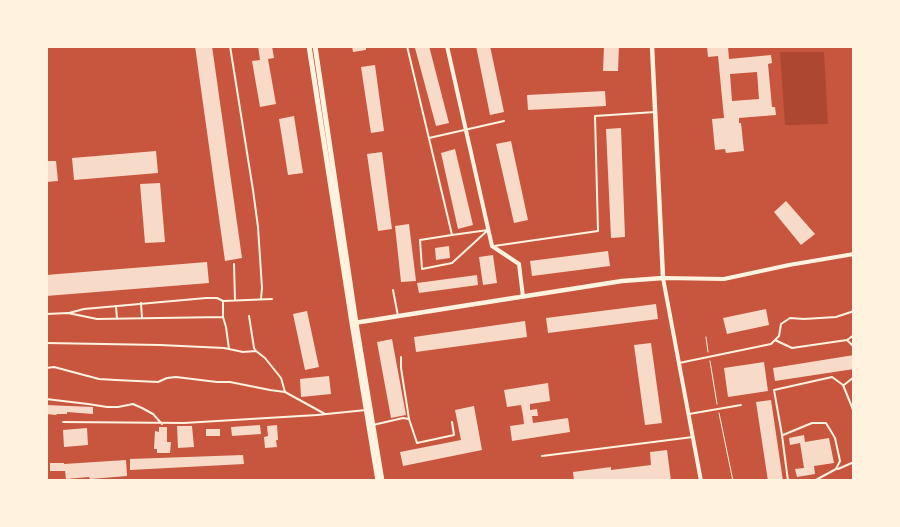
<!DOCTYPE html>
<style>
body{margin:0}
#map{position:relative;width:900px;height:527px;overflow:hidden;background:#c8553d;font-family:"Source Sans 3",sans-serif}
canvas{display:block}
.frame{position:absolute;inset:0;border:48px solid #fff3e0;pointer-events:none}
</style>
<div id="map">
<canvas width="900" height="527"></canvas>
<div class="frame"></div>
</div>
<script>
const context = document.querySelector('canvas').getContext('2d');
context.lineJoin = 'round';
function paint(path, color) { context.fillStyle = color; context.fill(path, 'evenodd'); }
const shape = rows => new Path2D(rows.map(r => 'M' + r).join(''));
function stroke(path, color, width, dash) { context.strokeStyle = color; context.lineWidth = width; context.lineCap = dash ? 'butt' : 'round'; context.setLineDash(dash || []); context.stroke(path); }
paint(shape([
 [780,52,824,52,828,124,785,125]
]), '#ae4732');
paint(shape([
 [195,46,212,46,242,258,225,261],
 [258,46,272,46,274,58,268,59,276,104,260,107,252,61,260,60],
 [352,46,366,46,366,50,353,52],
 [420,46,429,46,449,123,436,126,415,48],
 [476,46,490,46,504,112,490,115],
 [604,46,619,46,618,71,603,71],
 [707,46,728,47,729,59,771,55,772,63,768,64,772,107,775,107,776,115,739,118,739,123,741,123,744,151,726,153,725,149,715,150,712,119,724,118,718,56,708,57],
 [757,72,759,99,732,101,730,74],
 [375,65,384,131,371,133,361,67],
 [605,91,606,106,528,110,527,95],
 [294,116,303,173,288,175,279,119],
 [621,128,625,237,611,238,606,129],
 [511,141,528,220,514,223,496,144],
 [455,149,473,225,458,229,441,153],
 [156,151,158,173,74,180,72,158],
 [382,152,392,229,378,231,367,154],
 [46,161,56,161,58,181,46,182],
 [160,183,165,242,145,243,140,184],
 [786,201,815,234,801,245,774,212],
 [409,224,416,281,401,282,395,226],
 [449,246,450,258,436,260,435,248],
 [608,251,610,266,532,276,530,261],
 [493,255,497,283,483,285,479,257],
 [207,262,209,283,46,296,46,275],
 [477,275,478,285,419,293,417,283],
 [656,304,658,319,548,333,546,318],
 [766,309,769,325,727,334,723,318],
 [307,311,319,367,305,370,293,314],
 [525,321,527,337,416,352,414,337],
 [392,339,406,415,391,418,377,342],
 [651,343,662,423,645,425,634,345],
 [854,355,854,369,775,381,773,368],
 [764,362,768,391,728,397,724,368],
 [329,376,331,394,301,397,300,379],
 [548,383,550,401,530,404,530,410,537,409,538,416,532,416,533,423,568,418,570,432,512,441,510,426,524,424,523,415,521,405,507,407,504,390],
 [771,400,783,481,768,481,756,402],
 [46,405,93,407,93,414,67,412,67,414,57,414,56,415,46,414],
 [474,406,482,450,403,466,400,452,461,440,455,410],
 [260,425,261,434,232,436,231,427],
 [277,425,278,440,276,440,277,447,265,448,264,437,268,436,267,426],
 [177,426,192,426,194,447,178,448],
 [159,427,167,427,167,442,171,442,170,453,157,453,157,449,154,449,155,431,159,432],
 [87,428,88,445,64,447,63,430],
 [206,429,220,429,220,436,206,436],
 [804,435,805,442,829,438,834,463,814,466,815,474,797,477,795,469,804,468,800,443,790,445,789,438],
 [667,450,671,481,613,481,613,479,599,481,574,481,573,472,611,467,611,470,651,465,650,452],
 [243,455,244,464,130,470,130,459],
 [126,460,127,476,90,479,89,477,66,479,65,471,50,471,50,463,64,463,64,464]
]), '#f7dbc8');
stroke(shape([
 [706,337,708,352],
 [710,361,717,404],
 [719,413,733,481]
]), '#fff3e0', 1);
stroke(shape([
 [230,46,253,190,258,227,262,288,261,299],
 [407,46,452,235,488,230],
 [429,138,504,121],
 [452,235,420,240,422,269,452,263,488,230],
 [494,246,598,231,595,116,655,112],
 [234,264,235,300],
 [393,290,398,316],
 [141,303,142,318],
 [116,306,117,319],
 [69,313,84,309,206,298,217,298,223,301],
 [46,314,68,313,97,319,223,317],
 [249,316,254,348,256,351],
 [775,340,792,348,847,340,854,335],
 [847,340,854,347],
 [46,343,160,345,224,348,243,352,256,351,265,358,281,378,285,392],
 [229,349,226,327,223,317,223,301,272,299],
 [401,357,401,368,409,419],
 [679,363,771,344,779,336,781,324,790,318,804,319,836,317,854,311],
 [46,368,54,367,99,379,116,380,158,382,167,378,176,377,217,382,230,382,270,390,285,392,325,414],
 [844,385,854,377],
 [46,399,88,404,107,407,118,407,133,404,142,408,153,414,162,424],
 [689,414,741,405],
 [63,422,184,423,317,415,366,410],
 [373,425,403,418,409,419,417,443,454,435,452,422],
 [783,435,812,423,826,423,835,438,840,461,836,469,814,481],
 [542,456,693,437],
 [838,469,854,462],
 [788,481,782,435,774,390,832,377,843,385,854,412]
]), '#fff3e0', 2);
stroke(shape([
 [447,46,492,246,519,264,523,297],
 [701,481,663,278,724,279,789,265,854,254]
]), '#fff3e0', 4);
stroke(shape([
 [354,323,622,281,663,278,652,46]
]), '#fff3e0', 4.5);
stroke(shape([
 [309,46,352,323,378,481],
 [315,46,356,323,382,481]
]), '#fff3e0', 5);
</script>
